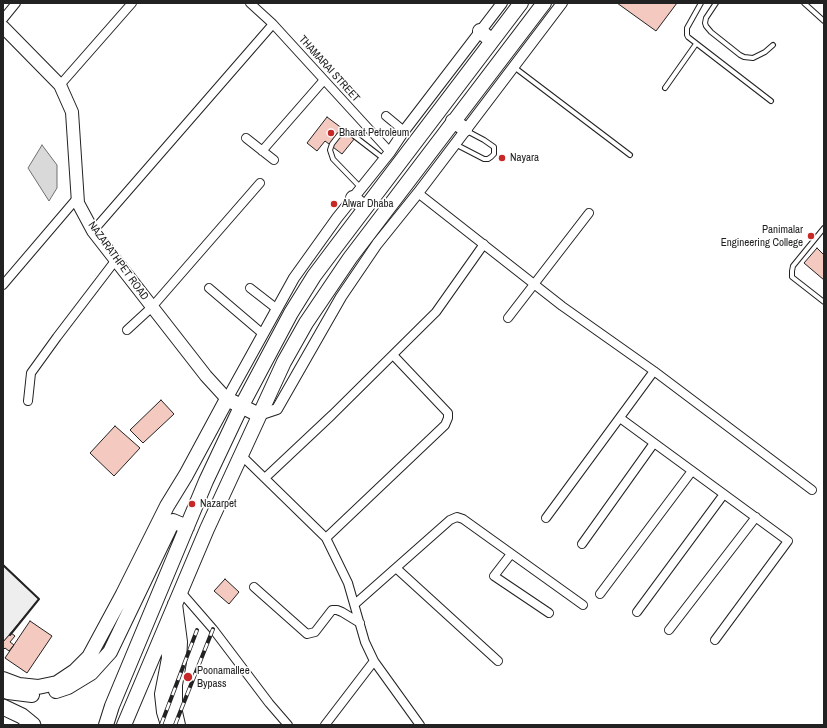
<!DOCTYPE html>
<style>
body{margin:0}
#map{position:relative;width:827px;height:728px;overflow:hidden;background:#fff;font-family:"Archivo Narrow",sans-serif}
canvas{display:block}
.frame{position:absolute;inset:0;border:4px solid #222;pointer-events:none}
</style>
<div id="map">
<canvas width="827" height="728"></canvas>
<div class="frame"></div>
</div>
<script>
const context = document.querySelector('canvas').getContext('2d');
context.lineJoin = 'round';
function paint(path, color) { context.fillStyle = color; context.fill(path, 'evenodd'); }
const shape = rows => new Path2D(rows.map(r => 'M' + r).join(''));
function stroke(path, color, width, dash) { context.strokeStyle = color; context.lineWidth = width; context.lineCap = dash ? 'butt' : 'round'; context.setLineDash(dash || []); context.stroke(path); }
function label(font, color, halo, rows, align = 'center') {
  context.font = font + ' "Archivo Narrow",sans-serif'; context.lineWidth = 3; context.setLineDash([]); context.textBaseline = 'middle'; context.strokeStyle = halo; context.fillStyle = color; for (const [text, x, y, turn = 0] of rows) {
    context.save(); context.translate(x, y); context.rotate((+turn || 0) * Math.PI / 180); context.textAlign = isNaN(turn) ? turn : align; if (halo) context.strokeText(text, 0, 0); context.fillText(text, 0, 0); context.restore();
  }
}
const green = shape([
 [3,564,39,599,3,642,3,564]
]);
paint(green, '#eee');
stroke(green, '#6f6f6f', 1);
const water = shape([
 [42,145,57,165,57,188,49,201,28,168,42,145]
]);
paint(water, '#d9d9d9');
stroke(water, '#6f6f6f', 1);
const building = shape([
 [617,3,677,3,656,31,617,3],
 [327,117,355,138,342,154,325,141,317,151,307,143,327,117],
 [817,248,824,255,824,280,804,263,817,248],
 [161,400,174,414,143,443,130,430,161,400],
 [115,426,140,448,114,476,90,453,115,426],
 [225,579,239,592,229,604,214,591,225,579],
 [30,621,52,636,27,673,5,658,30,621],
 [11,633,15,636,10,642,14,645,9,651,5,648,3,650,3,642,11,633]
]);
paint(building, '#f3c9c0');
stroke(building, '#222', 1);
const service = shape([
 [701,3,687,28,687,35,688,37,771,101],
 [716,3,706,18,705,23,706,26,711,32,740,55,744,57,753,58,765,52,773,45],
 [804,3,824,21],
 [514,67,630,155],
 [665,88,696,44],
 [455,144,484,159,488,159,491,157,494,154,494,147,484,140,467,131],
 [361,188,333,159,330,150,332,144,339,135,344,132,349,132,384,159],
 [824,228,793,266,792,271,792,277,824,302]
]);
const minor = shape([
 [250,3,273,24,390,152],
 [3,19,16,3],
 [60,85,132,3],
 [386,116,404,131],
 [246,138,274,160],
 [262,151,324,80],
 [418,193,562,306,654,371,812,490],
 [93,231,273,24],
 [3,285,78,197],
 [209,288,263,334],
 [250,288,277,309],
 [508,318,589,213],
 [127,330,152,307,260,183],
 [28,401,31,373,57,337,115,261],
 [620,418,788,541,715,640],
 [241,455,326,538,348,583,365,642,374,661,420,725],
 [265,478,332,415,436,312,484,244],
 [546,518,654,371],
 [326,538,445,425,448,418,448,413,393,355],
 [582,544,654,443],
 [511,554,494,576,549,613],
 [396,568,498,661],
 [254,587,307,634,315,632,332,610,337,610,342,612,360,623],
 [180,591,213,629,269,703,288,725],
 [600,594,692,471],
 [355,604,450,520,457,517,463,519,583,605],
 [637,612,724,494],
 [669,630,756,517],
 [325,725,374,661]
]);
const tertiary = shape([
 [227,399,294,278,337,218,390,152,404,131,502,3],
 [259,415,277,409,341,297,377,244,418,193,562,3]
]);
const secondary = shape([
 [3,27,60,85,72,112,78,203,93,231,206,376,227,399]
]);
const trunk = shape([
 [480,31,492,41],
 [453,121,465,129],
 [353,198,365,208],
 [175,604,180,642,179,662,175,685,175,712,178,725],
 [167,629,169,658,162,694,164,712,168,725],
 [3,679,19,685,38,687,57,683,75,671,89,657,123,594,167,506,186,475,227,399,259,415],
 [3,690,8,692,32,695],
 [56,691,68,687,91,673,110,652,173,521,187,527],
 [106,725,112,706,206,481,241,407,291,313,314,276,335,248,521,3],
 [124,725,207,529,284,362,306,323,350,258,544,3]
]);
const motorway = shape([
 [3,707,22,716,33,725]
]);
stroke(service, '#222', 6);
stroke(minor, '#222', 10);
stroke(tertiary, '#222', 12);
stroke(secondary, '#222', 14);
stroke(trunk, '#222', 16);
stroke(motorway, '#222', 17);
stroke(service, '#fff', 4);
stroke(minor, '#fff', 8);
stroke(tertiary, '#fff', 10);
stroke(secondary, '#fff', 12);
stroke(trunk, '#fff', 14);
stroke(motorway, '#fff', 15);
const rail = shape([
 [161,725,197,630],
 [175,725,213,629]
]);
stroke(rail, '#222', 4);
stroke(rail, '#fff', 2.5, [8]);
stroke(shape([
 [3,565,39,599,10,635]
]), '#222', 2);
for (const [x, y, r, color] of [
 [331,133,4,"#c62828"],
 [502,158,4,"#c62828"],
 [334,204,4,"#c62828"],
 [811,236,4,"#c62828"],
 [192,504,4,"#c62828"],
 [188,677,5,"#c62828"]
]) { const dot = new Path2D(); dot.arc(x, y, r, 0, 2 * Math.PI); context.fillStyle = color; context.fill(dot); stroke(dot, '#fff', 1.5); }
label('11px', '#222', '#fff', [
 ["THAMARAI STREET",329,69,48],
 ["NAZARATHPET ROAD",118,261,54]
]);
label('11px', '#222', '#fff', [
 ["Bharat Petroleum",339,133],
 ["Nayara",510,158],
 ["Alwar Dhaba",342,204],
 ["Panimalar",803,230,"right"],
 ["Engineering College",803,243,"right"],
 ["Nazarpet",200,504],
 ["Poonamallee",197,671],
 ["Bypass",197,684]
], 'left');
</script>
